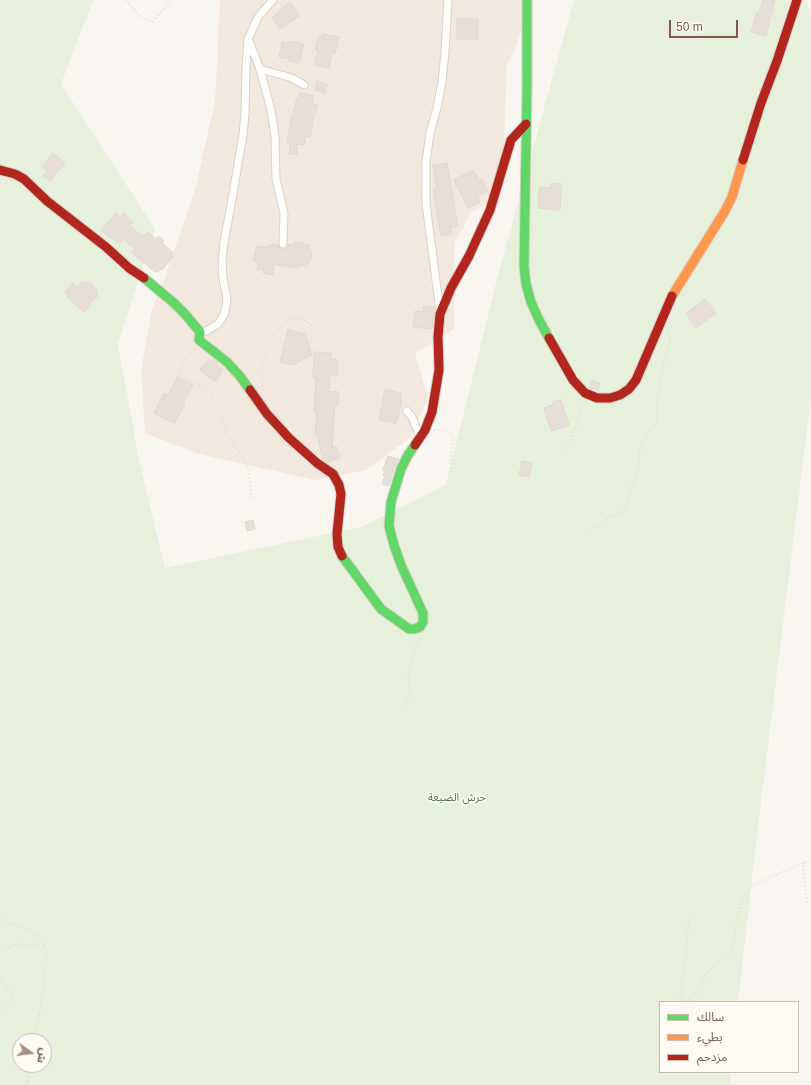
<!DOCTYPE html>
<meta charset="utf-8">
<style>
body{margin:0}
#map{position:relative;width:811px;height:1085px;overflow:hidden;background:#f9f5f0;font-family:Arial,"Noto Sans Arabic",sans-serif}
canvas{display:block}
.legend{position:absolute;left:659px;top:1001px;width:140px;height:72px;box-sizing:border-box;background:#fffaf3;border:1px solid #cabbb1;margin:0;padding:5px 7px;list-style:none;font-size:12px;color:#7a5c4d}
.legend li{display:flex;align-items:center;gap:8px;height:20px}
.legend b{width:20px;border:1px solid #cabbb1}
.north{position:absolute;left:12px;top:1033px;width:40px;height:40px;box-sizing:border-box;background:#fffaf3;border:1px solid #cabbb1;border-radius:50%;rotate:104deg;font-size:11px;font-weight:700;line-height:16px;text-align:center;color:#7a5c4d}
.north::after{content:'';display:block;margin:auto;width:14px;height:18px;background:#a69286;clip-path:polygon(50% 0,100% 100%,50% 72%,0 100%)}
.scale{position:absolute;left:669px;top:20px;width:69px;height:18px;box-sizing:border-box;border:2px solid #7a5c4d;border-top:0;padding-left:5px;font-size:12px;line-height:14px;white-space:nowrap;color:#7a5c4d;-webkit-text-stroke:3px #fffaf3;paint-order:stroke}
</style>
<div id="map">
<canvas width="811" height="1085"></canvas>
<ul class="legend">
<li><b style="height:5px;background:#63d668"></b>سالك</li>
<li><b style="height:5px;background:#ff974d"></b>بطيء</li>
<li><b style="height:5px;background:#b3261e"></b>مزدحم</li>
</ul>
<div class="north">ش</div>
<div class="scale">50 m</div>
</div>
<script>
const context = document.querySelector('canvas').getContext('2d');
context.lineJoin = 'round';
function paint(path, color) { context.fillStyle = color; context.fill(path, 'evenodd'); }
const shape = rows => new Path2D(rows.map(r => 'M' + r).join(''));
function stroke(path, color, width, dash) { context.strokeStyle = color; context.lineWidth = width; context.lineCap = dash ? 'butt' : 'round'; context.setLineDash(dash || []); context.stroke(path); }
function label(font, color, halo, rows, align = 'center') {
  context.font = font + ' Arial,"Noto Sans Arabic",sans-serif'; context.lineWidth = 3; context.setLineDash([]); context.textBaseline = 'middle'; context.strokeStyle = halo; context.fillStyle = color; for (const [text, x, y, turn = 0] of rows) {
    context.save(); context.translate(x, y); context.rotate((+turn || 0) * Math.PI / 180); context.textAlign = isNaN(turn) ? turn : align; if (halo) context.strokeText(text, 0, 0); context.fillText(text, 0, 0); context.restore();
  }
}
paint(shape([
 [219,0,530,0,515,49,507,64,504,148,486,204,470,213,462,230,456,239,455,242,454,329,415,354,428,397,411,437,366,470,315,480,199,454,145,433,141,370,152,309,165,277,195,190,215,101,220,4]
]), '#f2e8de');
paint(shape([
 [0,0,93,0,61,84,155,229,118,344,139,460,165,568,361,527,446,485,498,275,574,0,807,0,811,17,811,397,757,835,738,1002,660,1002,660,1072,730,1072,731,1085,0,1085],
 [20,1041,44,1041,44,1065,20,1065]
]), '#e7f0db');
const building = shape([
 [763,0,775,0,766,36,751,32,757,12,759,12,763,0],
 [290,2,299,16,280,29,272,17,280,12,279,10,290,2],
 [457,19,478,19,478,39,457,39,457,19],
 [323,34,339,37,335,54,332,53,329,68,315,65,318,50,315,50,318,37,322,37,323,34],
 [292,41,304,44,299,63,289,61,289,59,279,57,282,42,288,44,288,42,292,43,292,41],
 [317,81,327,84,325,93,315,90,317,81],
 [300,93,314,96,312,104,317,105,312,124,313,124,310,137,306,136,304,145,297,144,297,154,289,154,290,143,287,142,291,120,297,98,299,98,300,93],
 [53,153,65,163,50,181,43,176,47,170,42,167,53,153],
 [447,163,458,226,451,227,452,234,441,236,433,189,437,189,433,165,447,163],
 [473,170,479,180,482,179,488,191,477,196,480,202,468,208,454,180,473,170],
 [552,183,562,184,560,210,538,208,539,187,551,188,552,183],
 [116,213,120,217,124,213,133,222,129,225,142,236,144,234,145,235,148,232,155,238,156,239,158,236,164,241,162,243,173,253,171,255,173,257,162,270,161,269,158,272,156,271,155,272,132,253,135,249,123,239,119,244,112,237,110,238,101,230,116,213],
 [295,242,309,245,309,247,311,251,312,255,310,261,307,264,306,267,299,265,298,268,275,264,272,275,263,273,264,270,257,269,259,262,253,261,257,246,266,248,267,245,271,246,272,244,278,245,280,248,283,249,287,247,288,248,289,244,294,245,295,242],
 [83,282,91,283,98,292,96,294,98,296,89,303,91,305,84,312,67,297,69,296,65,292,73,283,77,287,83,282],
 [705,299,716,313,696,328,686,313,705,299],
 [424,307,434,307,432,329,413,327,415,311,423,312,424,307],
 [288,330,305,334,312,355,297,362,296,365,280,362,288,330],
 [314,352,331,353,331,359,336,359,336,362,338,362,338,375,330,375,329,391,339,392,338,405,335,405,332,448,337,447,340,458,327,462,323,459,317,435,315,435,317,413,314,413,316,378,313,378,314,352],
 [209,359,212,361,213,359,218,363,217,365,223,370,215,382,200,370,209,359],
 [178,377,193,385,183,403,185,404,174,424,154,413,164,393,168,395,178,377],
 [592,381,600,383,598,390,590,388,592,381],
 [385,390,401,393,401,397,402,398,398,419,397,419,396,423,379,420,385,390],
 [561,400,569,425,551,431,544,408,553,405,552,402,561,400],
 [388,456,399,459,395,467,389,486,382,484,385,476,383,475,385,471,383,470,388,456],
 [522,461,532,463,529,477,519,475,522,461],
 [253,520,255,529,247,531,245,522,253,520]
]);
paint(building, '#e6ded7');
stroke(building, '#e2d8d2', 1);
const street = shape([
 [249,41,260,69,271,110,275,137,276,179,284,213,283,244],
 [260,69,292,78,304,85],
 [440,311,426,204,426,162,430,133,437,108,442,82,445,52,448,0],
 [200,332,206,331,218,324,224,315,226,306,227,299,223,278,222,262,224,242,231,205,243,135,245,114,246,65,248,39,258,17,273,0],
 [407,411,412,417,420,437]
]);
const fast = shape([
 [527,0,527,88,524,266,526,284,531,302,539,320,549,338],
 [144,278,174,303,185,314,200,332,199,340,227,362,239,375,250,390],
 [342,556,381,609,409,629,414,629,420,627,423,622,423,613,401,565,394,545,389,526,391,502,401,469,408,455,415,445]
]);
const slow = shape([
 [672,296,725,211,732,197,743,160]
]);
const jam = shape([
 [743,160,761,103,777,61,797,0],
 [0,170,15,174,24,179,47,201,106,247,129,268,144,278],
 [549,338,573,380,585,393,597,398,610,398,620,395,629,389,636,380,672,296],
 [250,390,267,414,289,438,317,463,333,474,339,485,341,494,337,534,338,547,342,556],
 [415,445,425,430,432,412,439,370,438,337,440,314,451,288,469,256,490,210,511,140,526,124]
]);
stroke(street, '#d7d1cb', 9);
stroke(fast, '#d9d2cb', 11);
stroke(slow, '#d9d2cb', 11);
stroke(jam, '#d9d2cb', 11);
stroke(shape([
 [126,0,140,17,153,22,171,0],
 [194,349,182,364,179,371,183,377,204,387,210,391,214,399,227,433,246,462,250,479,251,500],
 [263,390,261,373,264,356,268,343,274,335,290,319,294,317,307,321,312,326,312,331],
 [434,430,443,430,448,432,452,435,453,441,450,467,450,478],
 [563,449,572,439,583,402],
 [590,530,612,516,622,514,624,511,639,467,640,446,648,432,656,422,657,418,657,399,664,362,669,346,670,338,667,331],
 [407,708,406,700,410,693,408,678,409,669,411,659,419,638],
 [805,862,803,868,807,904],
 [0,919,5,923,15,924,28,930,42,940,45,946,46,954,45,969,41,1006,35,1041],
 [0,950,17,944,45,946],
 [0,979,13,995,0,1014],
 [682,1002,680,998,687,945,689,917],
 [688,1002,695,994,706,975,714,965,729,954,733,949,735,940,735,929,744,895,755,885,771,877,805,862,811,861],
 [27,1085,31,1065]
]), '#dcd5d0', 1.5, [1, 3]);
stroke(street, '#fefefd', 7);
stroke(fast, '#63d668', 9);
stroke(slow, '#ff974d', 9);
stroke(jam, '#b3261e', 9);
label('11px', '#537a41', '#fffaf3', [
 ["حرش الضيعة",457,798]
]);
</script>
